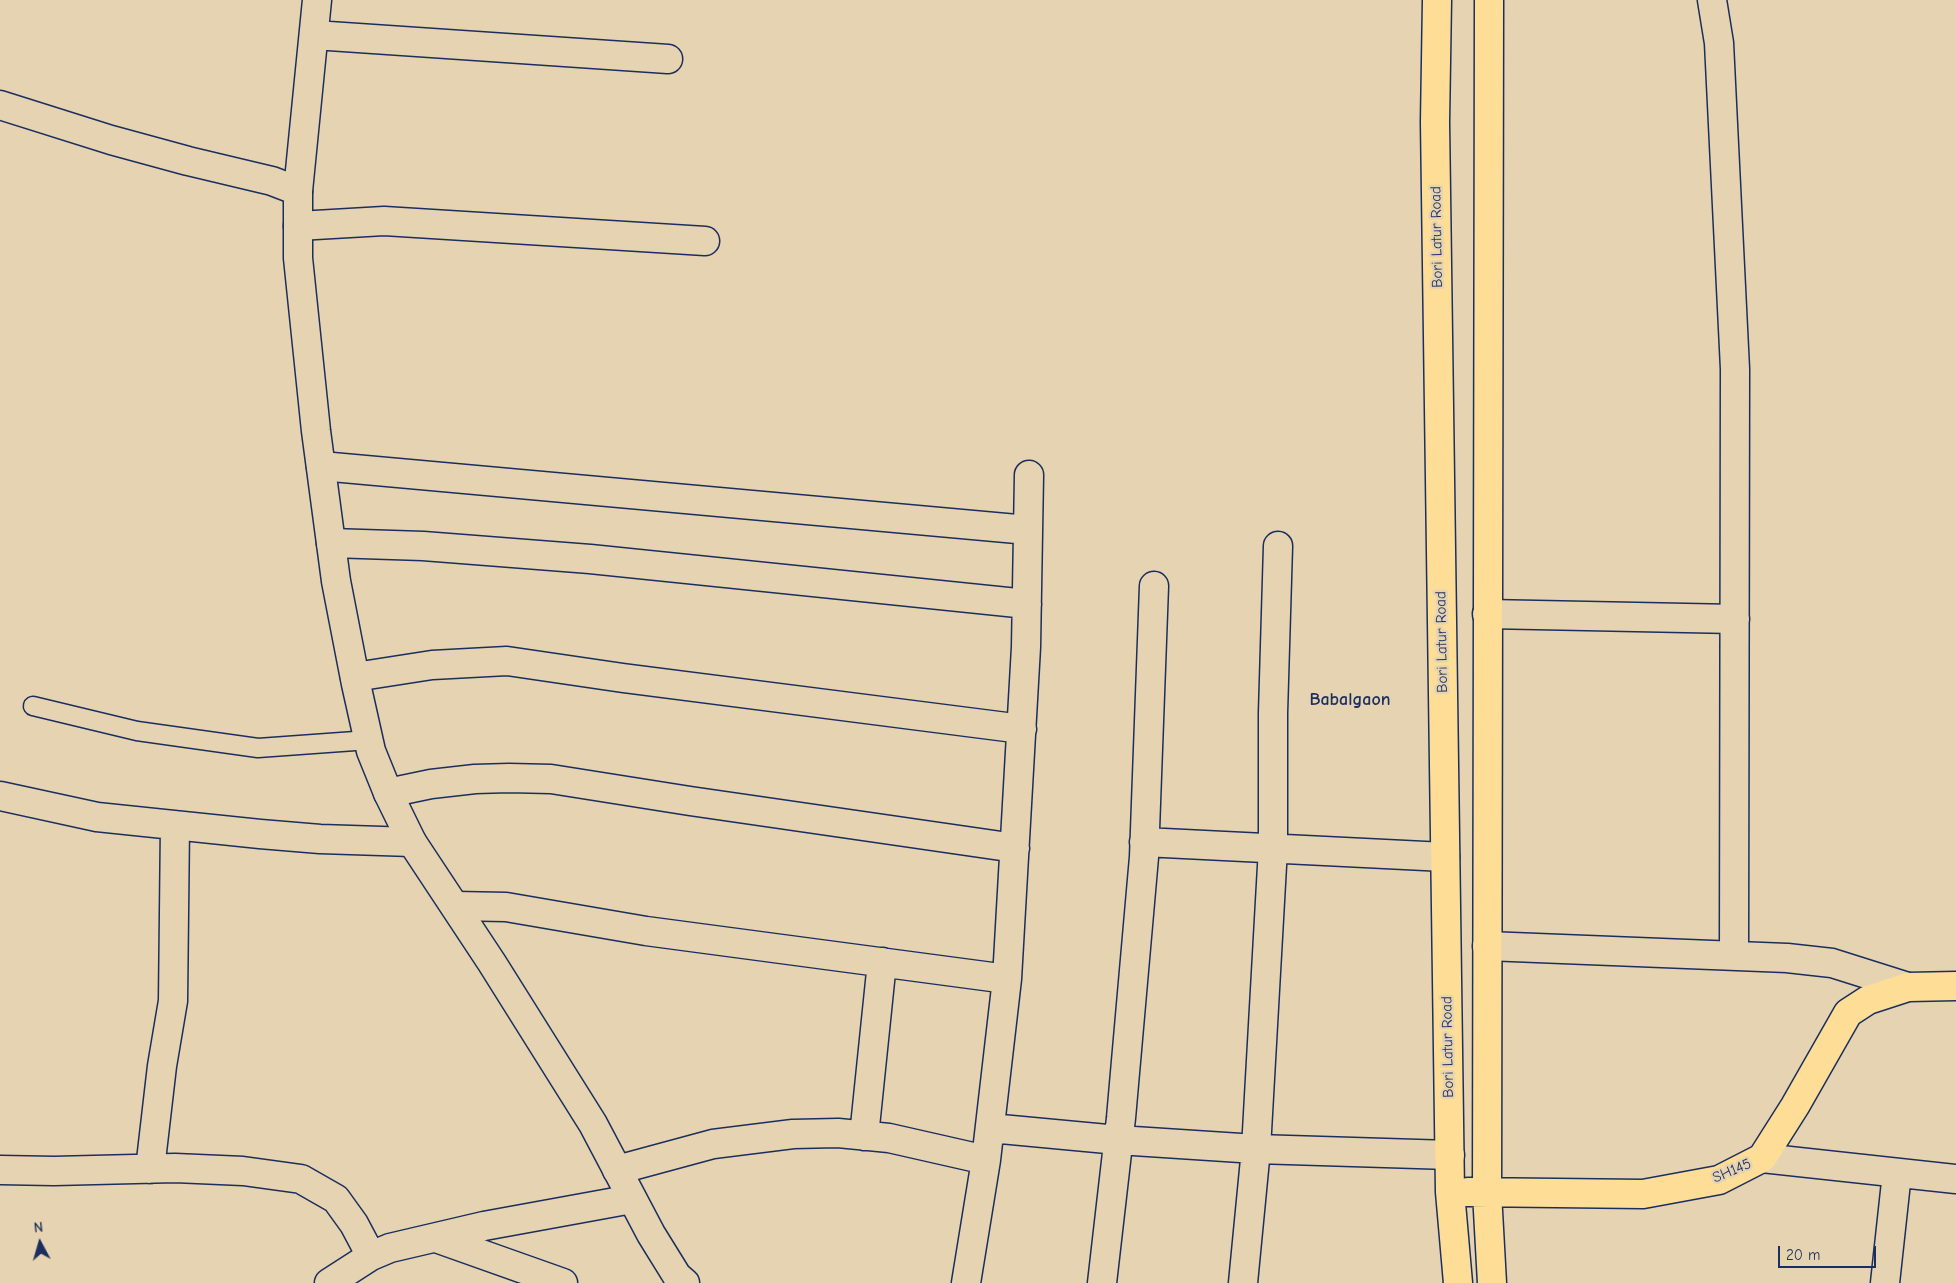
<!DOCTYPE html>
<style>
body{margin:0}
#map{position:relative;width:1956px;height:1283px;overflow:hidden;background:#e6d3b1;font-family:"Comic Neue",sans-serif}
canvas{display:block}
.north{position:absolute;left:15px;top:1218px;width:50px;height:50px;-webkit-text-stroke:4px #e6d3b1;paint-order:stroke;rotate:354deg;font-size:14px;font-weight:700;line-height:20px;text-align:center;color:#1b2f5e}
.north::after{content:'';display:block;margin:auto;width:18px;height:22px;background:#1b2f5e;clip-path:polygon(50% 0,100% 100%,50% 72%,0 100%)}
.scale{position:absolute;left:1778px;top:1246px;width:98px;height:22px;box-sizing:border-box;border:2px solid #1b2f5e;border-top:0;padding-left:6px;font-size:15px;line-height:18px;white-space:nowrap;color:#1b2f5e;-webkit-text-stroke:4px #e6d3b1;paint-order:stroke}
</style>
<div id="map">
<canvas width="1956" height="1283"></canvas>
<div class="north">N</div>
<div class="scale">20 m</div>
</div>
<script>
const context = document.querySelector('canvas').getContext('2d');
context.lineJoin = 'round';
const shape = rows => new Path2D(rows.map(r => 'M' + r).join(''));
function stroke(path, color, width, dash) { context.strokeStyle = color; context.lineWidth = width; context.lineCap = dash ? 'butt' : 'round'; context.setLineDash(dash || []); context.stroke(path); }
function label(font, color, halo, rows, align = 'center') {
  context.font = font + ' "Comic Neue",sans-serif'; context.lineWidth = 5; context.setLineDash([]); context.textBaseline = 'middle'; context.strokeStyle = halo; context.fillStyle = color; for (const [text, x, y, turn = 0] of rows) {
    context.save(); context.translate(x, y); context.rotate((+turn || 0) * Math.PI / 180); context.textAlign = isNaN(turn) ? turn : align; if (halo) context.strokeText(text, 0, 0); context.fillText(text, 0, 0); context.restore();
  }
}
const service = shape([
 [33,706,137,731,258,748,369,740]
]);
const minor = shape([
 [1712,0,1719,43,1735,369,1734,956],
 [314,35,668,59],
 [298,191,317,0],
 [298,226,384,221,705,241],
 [321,466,1028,530],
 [331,543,423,546,590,559,1027,604],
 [1487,614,1735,619],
 [355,677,432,665,507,661,623,678,1022,729],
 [388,793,431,784,475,779,509,778,551,779,690,801,1015,848],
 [0,796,97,817,260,834,320,839,412,842],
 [1144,842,1445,857],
 [455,906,506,907,646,931,1007,979],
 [1487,946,1787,958,1832,963,1908,987],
 [990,1128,1118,1140,1256,1149,1450,1155],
 [864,1136,882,962],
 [1762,1158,1956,1179],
 [150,1169,162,1066,173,1001,175,825],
 [0,1170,54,1171,175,1168,243,1171,301,1179,336,1199,354,1224,371,1256],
 [617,1170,713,1144,793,1134,838,1133,889,1138,986,1160],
 [436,1238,563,1283],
 [329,1283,371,1256,390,1248,484,1226,632,1199],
 [966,1283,986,1160,1007,979,1026,647,1029,475],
 [1102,1283,1121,1118,1144,857,1154,586],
 [1243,1283,1256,1149,1273,848,1273,713,1278,546],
 [1885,1283,1897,1173]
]);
const tertiary = shape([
 [0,105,111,140,188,161,272,181,298,191,298,258,316,431,336,581,356,684,371,751,388,793,412,842,492,963,593,1124,651,1234,677,1276,685,1283]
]);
const primary = shape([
 [1437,0,1435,122,1450,1192,1458,1283],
 [1489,0,1487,1193,1492,1283],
 [1468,1192,1643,1194,1719,1180,1762,1158,1795,1106,1848,1013,1868,1000,1908,987,1956,986]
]);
stroke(service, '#1b2f5e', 21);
stroke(minor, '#1b2f5e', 31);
stroke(tertiary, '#1b2f5e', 31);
stroke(primary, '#1b2f5e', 31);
stroke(service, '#e6d3b1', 18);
stroke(minor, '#e6d3b1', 28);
stroke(tertiary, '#e6d3b1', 28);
stroke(primary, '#fedd96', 28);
label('15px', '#1b2f5e', '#e6d3b1', [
 ["Bori Latur Road",1437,237,-91],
 ["Bori Latur Road",1442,642,-91],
 ["Bori Latur Road",1448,1047,-91],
 ["SH145",1732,1171,-23]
]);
label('bold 18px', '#1b2f5e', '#e6d3b1', [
 ["Babalgaon",1350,700]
]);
</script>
